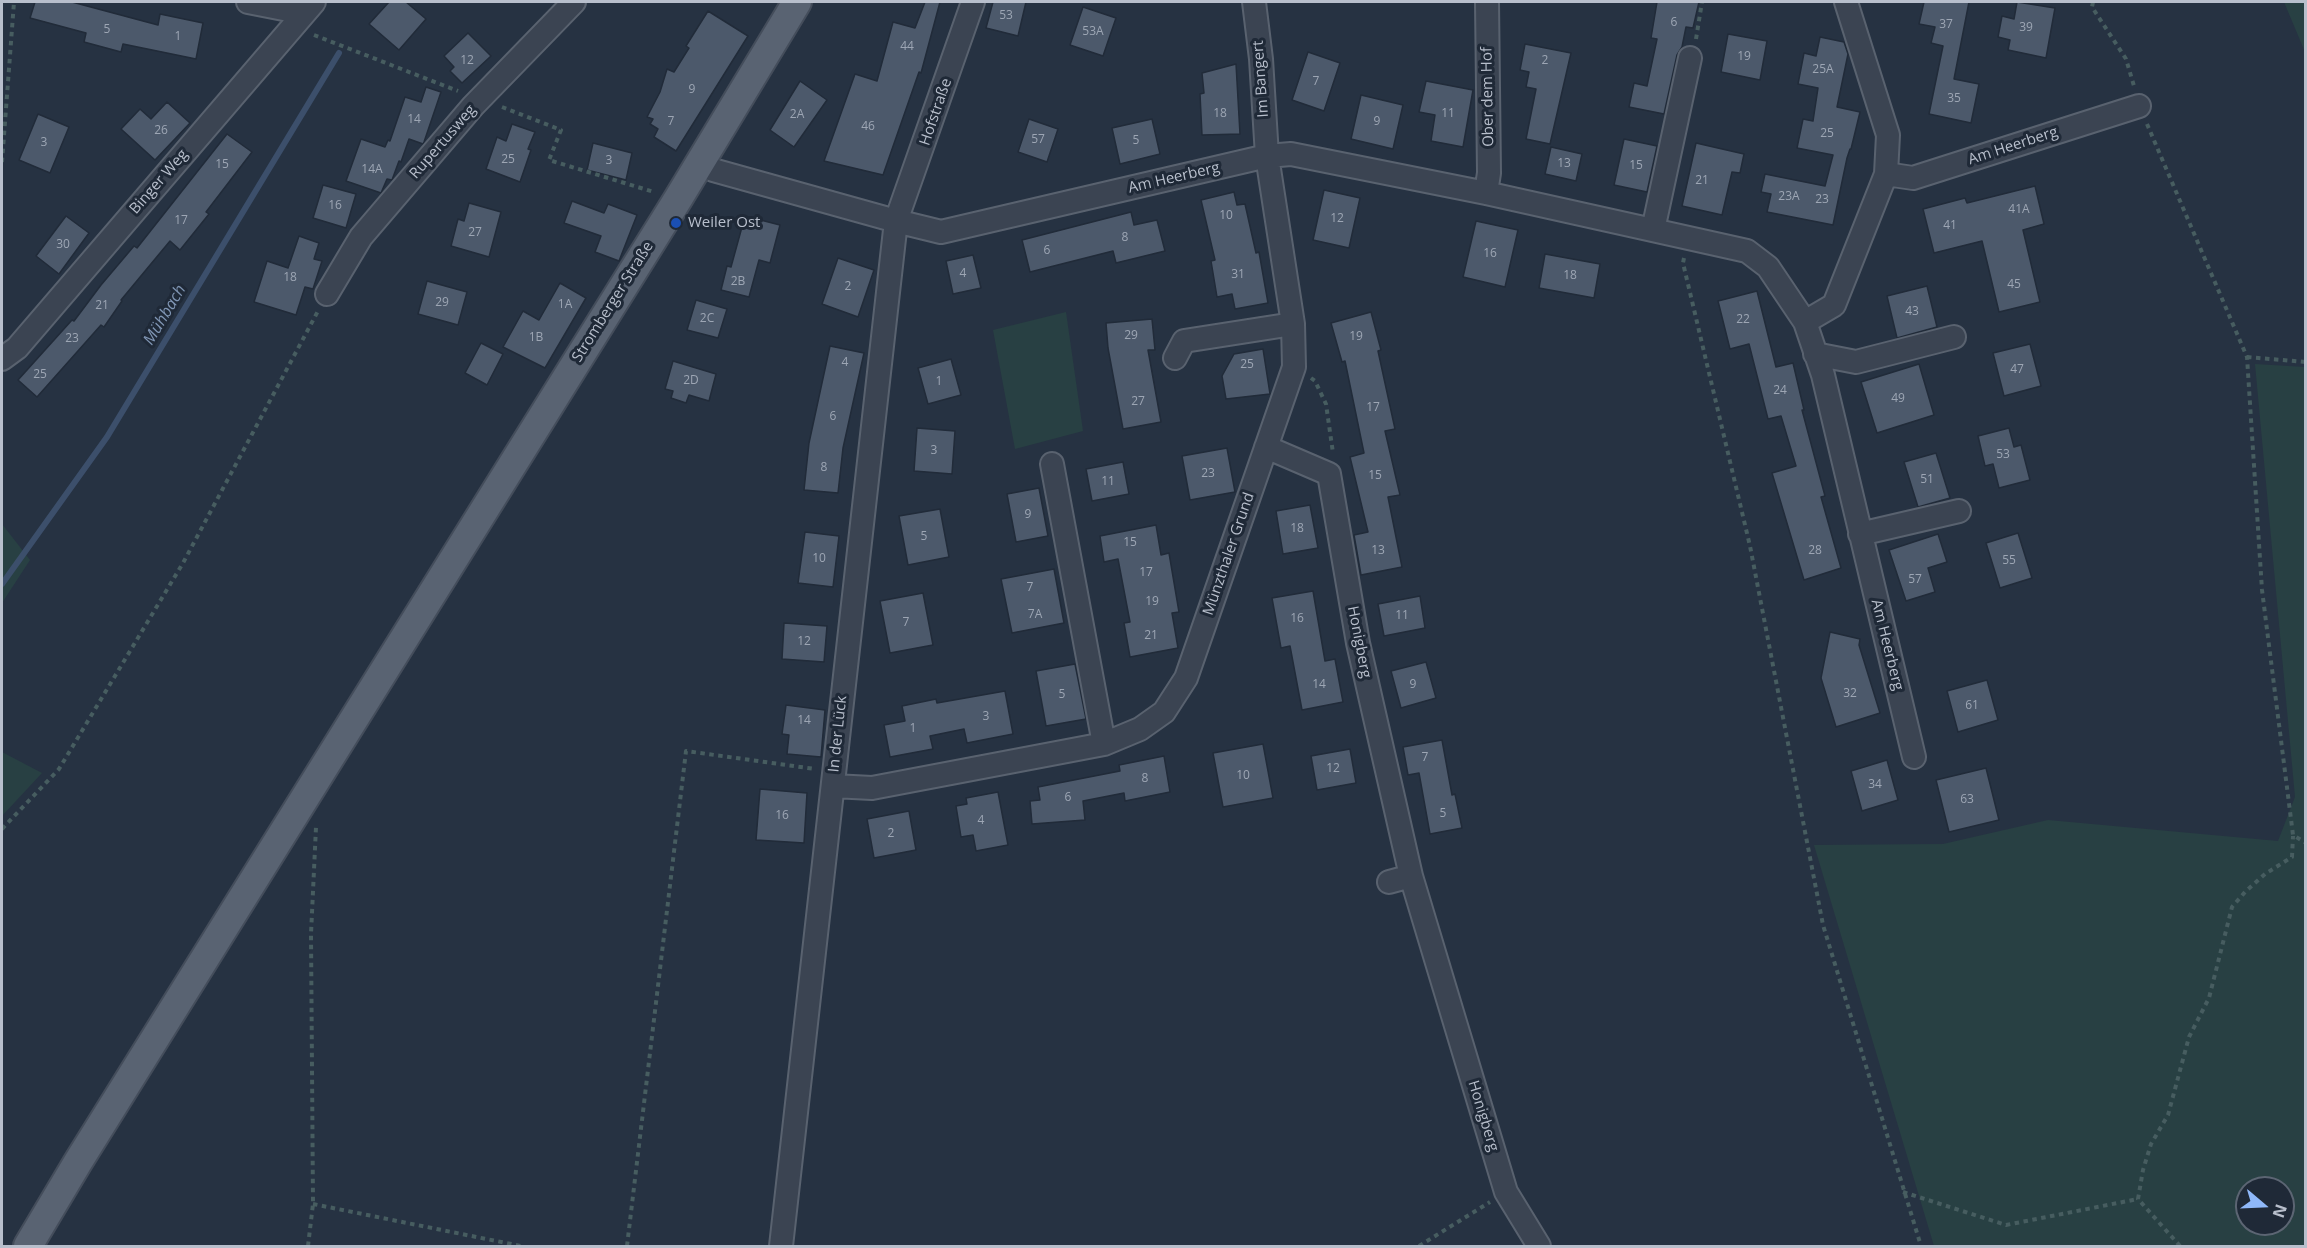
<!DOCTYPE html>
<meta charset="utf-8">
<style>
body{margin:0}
#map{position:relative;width:2307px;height:1248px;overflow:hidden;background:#263242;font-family:"Open Sans",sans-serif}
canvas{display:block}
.frame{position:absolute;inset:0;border:3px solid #b8bfcc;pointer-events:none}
.north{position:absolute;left:2235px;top:1176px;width:60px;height:60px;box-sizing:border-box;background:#1f2937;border:2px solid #5c6573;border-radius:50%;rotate:109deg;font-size:16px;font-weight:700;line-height:24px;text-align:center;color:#b8bfcc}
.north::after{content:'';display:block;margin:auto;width:21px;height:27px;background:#8fb8f9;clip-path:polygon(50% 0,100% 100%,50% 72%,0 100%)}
</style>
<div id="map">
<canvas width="2307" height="1248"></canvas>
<div class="frame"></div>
<div class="north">N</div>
</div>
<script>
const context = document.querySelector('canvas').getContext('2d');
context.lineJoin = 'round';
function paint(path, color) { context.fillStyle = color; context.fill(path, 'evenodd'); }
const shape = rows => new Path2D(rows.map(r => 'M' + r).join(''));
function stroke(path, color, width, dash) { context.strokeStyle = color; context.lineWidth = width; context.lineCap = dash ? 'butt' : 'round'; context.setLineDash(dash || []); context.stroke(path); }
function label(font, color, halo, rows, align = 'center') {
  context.font = font + ' "Open Sans",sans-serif'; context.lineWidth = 6; context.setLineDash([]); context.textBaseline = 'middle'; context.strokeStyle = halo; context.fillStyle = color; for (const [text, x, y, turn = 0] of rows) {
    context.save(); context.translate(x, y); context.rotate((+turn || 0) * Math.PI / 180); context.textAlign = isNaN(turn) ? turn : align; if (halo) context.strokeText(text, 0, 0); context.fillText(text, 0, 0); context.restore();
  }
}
paint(shape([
 [2284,2,2305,2,2305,52],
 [1066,312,1083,431,1015,449,993,330],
 [2255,364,2305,367,2305,1246,1934,1246,1814,845,1943,844,2048,820,2278,841,2295,797],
 [2247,1188,2283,1188,2283,1224,2247,1224],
 [2,524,30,560,2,603],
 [2,752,42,773,2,816]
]), '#284043');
stroke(shape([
 [2,584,107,437,339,53]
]), '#3c4f6b', 6);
const building = shape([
 [35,2,72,2,158,25,160,14,203,23,196,59,123,44,121,52,84,42,86,33,30,18,35,2],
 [389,2,406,2,426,19,399,50,369,24,389,2],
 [925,2,940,2,921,73,919,72,883,175,824,161,855,74,877,81,893,22,915,28,925,2],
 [993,2,1026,2,1018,36,986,28,993,2],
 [1657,2,1699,2,1693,28,1686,27,1682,47,1677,55,1664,114,1629,107,1634,83,1647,86,1657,39,1651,38,1657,2],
 [1924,2,1969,2,1954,79,1979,84,1971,123,1929,114,1943,46,1931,43,1935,27,1919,24,1924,2],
 [2017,2,2055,8,2046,58,2008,50,2010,40,1998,37,2002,16,2014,19,2017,2],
 [1083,7,1116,18,1103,56,1070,45,1083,7],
 [708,11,748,36,676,151,654,137,658,129,650,124,653,119,647,117,660,92,667,69,674,72,689,48,686,46,708,11],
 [468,33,491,56,462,83,450,71,454,67,444,56,468,33],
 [1728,34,1767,41,1760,80,1721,72,1728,34],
 [1820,37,1844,42,1848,54,1837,107,1860,112,1851,149,1850,149,1847,158,1833,225,1767,212,1771,194,1761,192,1765,174,1825,186,1833,155,1797,148,1803,119,1813,121,1818,88,1798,84,1804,53,1816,56,1820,37],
 [1525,44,1571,53,1550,144,1526,139,1536,89,1526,87,1529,72,1520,70,1525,44],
 [1308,52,1340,63,1324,111,1292,100,1308,52],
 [1236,64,1240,134,1202,135,1200,94,1204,93,1202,73,1236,64],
 [800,81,827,100,794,147,770,130,800,81],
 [1426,81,1473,90,1463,147,1431,141,1435,115,1419,112,1426,81],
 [426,87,441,92,424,142,423,144,409,139,401,162,399,161,392,180,387,179,381,193,346,181,361,139,385,147,388,140,390,141,405,97,421,102,426,87],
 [1361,95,1403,105,1393,149,1351,139,1361,95],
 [167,102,190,123,155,160,121,129,140,109,151,119,167,102],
 [38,114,69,127,50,173,19,160,38,114],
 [1029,119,1058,129,1047,162,1018,152,1029,119],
 [1152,119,1160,154,1120,164,1112,128,1152,119],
 [512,124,535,132,528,149,531,150,520,182,486,169,497,137,506,141,512,124],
 [227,134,252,152,206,212,209,214,180,250,170,241,121,300,122,301,104,327,101,325,37,397,18,380,72,320,74,321,101,285,134,246,137,248,227,134],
 [1624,139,1657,146,1647,192,1614,185,1624,139],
 [593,143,632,153,626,180,587,170,593,143],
 [1696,143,1744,154,1740,173,1732,172,1722,215,1682,206,1696,143],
 [1551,147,1582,154,1576,181,1545,174,1551,147],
 [323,185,356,194,346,228,313,218,323,185],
 [2035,186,2044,224,2023,230,2040,302,1999,312,1982,241,1934,253,1923,209,1965,198,1967,203,2035,186],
 [1324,190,1360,198,1349,248,1313,240,1324,190],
 [1234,192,1237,205,1245,204,1256,253,1259,252,1268,303,1235,309,1232,294,1217,297,1211,261,1215,260,1201,200,1234,192],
 [572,201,604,213,608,204,637,215,619,261,595,252,601,236,564,223,572,201],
 [469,203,501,212,489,257,451,246,458,219,464,221,469,203],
 [1131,212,1134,225,1157,220,1165,251,1116,263,1113,251,1030,272,1022,240,1131,212],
 [66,216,89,233,59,274,36,256,66,216],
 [745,216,780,225,770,263,759,260,749,297,721,290,727,266,731,267,745,216],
 [1476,221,1518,230,1505,287,1463,277,1476,221],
 [299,236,319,243,314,259,322,261,313,289,305,287,296,315,254,302,267,261,288,268,299,236],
 [1545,254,1600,264,1594,298,1539,288,1545,254],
 [973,255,981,288,953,294,946,261,973,255],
 [838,258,874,270,858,317,822,304,838,258],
 [427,281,467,292,458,325,418,314,427,281],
 [560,283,586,298,545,368,503,347,523,311,539,320,560,283],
 [1927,286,1937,327,1897,338,1887,296,1927,286],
 [1757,291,1776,367,1793,363,1804,410,1802,410,1825,496,1821,497,1841,568,1804,580,1772,473,1796,466,1781,416,1768,419,1749,344,1730,349,1718,301,1757,291],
 [696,300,727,309,718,338,687,330,696,300],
 [1371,312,1381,350,1378,351,1395,429,1385,431,1400,495,1388,497,1402,567,1361,575,1354,535,1368,532,1350,457,1364,453,1345,361,1342,362,1331,323,1371,312],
 [1152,319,1155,350,1148,350,1161,422,1123,429,1108,348,1106,323,1152,319],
 [481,343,503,354,487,385,465,373,481,343],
 [2030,344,2041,386,2004,396,1993,353,2030,344],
 [830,346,864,353,843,448,838,493,804,490,809,443,830,346],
 [1263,349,1270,394,1226,399,1222,376,1234,354,1263,349],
 [951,359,961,395,928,404,918,368,951,359],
 [673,361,716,374,709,401,689,395,686,403,671,398,673,391,665,389,673,361],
 [1919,364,1934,415,1877,433,1861,382,1919,364],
 [917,428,955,431,952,474,914,471,917,428],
 [2009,428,2014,447,2021,445,2030,480,1999,488,1993,464,1985,466,1978,436,2009,428],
 [1227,448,1235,492,1190,500,1182,456,1227,448],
 [1936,453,1950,498,1918,507,1904,462,1936,453],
 [1123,462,1129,494,1092,501,1086,469,1123,462],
 [1039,488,1048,536,1016,542,1007,494,1039,488],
 [1310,505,1318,548,1283,554,1276,511,1310,505],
 [940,509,949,557,908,565,899,516,940,509],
 [1156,525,1161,555,1169,553,1179,612,1172,613,1178,648,1130,657,1124,623,1130,622,1118,559,1104,562,1100,536,1156,525],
 [805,532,839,536,833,587,798,583,805,532],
 [2018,533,2032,578,2000,588,1986,543,2018,533],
 [1938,534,1947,562,1928,568,1935,592,1906,601,1889,550,1938,534],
 [1054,569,1064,623,1012,633,1001,579,1054,569],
 [1313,591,1325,661,1335,659,1343,702,1302,710,1290,646,1281,648,1272,598,1313,591],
 [923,593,933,645,890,653,880,601,923,593],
 [1420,596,1425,628,1384,636,1378,604,1420,596],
 [784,623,827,626,824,662,782,659,784,623],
 [1830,632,1860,639,1859,645,1880,713,1836,727,1821,678,1830,632],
 [1426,662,1436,698,1401,708,1391,671,1426,662],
 [1075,664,1086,719,1046,726,1036,671,1075,664],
 [1987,680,1998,720,1958,732,1947,691,1987,680],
 [1005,691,1013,734,967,743,964,729,930,736,933,749,890,757,884,725,905,721,902,706,936,699,937,703,1005,691],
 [786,705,825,710,821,757,787,754,789,735,782,734,786,705],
 [1442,740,1452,795,1455,794,1462,828,1430,834,1419,773,1408,775,1403,747,1442,740],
 [1263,744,1273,798,1223,807,1213,753,1263,744],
 [1350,749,1356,783,1317,790,1311,756,1350,749],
 [1164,756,1170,792,1125,801,1124,793,1083,801,1085,820,1032,824,1030,801,1040,800,1038,787,1120,771,1119,765,1164,756],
 [1887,760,1898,800,1862,811,1851,771,1887,760],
 [1986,768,1999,820,1949,832,1936,780,1986,768],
 [760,789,807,793,804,843,756,840,760,789],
 [998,792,1008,845,976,851,973,835,961,837,956,806,967,804,966,798,998,792],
 [909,811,916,850,874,858,867,819,909,811]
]);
paint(building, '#4c596b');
stroke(building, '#212b39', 1.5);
const minor = shape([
 [248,2,304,13],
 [700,162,713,170,896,221,941,232,1267,156,1291,154,1486,193,1747,251,1768,267,1805,322,1823,375,1914,757],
 [1886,174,1913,178,2139,106],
 [1486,193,1489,173,1487,2],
 [1653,230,1690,58],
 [327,294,361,237,473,106,574,2],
 [1805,322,1834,305,1886,174,1888,135,1846,2],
 [1815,354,1856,362,1954,337],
 [1175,358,1184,341,1293,324],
 [2,359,17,348,314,2],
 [1266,447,1329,474,1358,643,1411,876,1389,882],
 [1052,464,1104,744],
 [1860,534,1959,511],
 [833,786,872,788,1104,744,1140,729,1164,712,1186,678,1294,367,1293,324,1267,156,1261,59,1254,2],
 [1411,876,1506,1192,1539,1246],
 [781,1246,896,221,973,2]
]);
const major = shape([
 [28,1246,78,1162,678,199,797,2]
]);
stroke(minor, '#59626f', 26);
stroke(major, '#444d5b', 32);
stroke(shape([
 [2093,2,2092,7,2126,59,2134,86],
 [314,35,458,91],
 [1696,39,1702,2],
 [502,107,561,130,549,160,654,192],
 [2147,124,2247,357,2262,590,2293,835,2306,843],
 [2,162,14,2],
 [1684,258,1683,263,1750,546,1823,925,1921,1246],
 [2247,357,2306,362],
 [1311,378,1315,381,1326,404,1333,453],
 [2,829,59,769,183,563,318,311],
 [1903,1192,2006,1225,2138,1199],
 [313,1204,521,1246],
 [308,1246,313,1204,311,934,316,827],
 [627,1246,686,751,815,769],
 [1419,1246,1490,1202],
 [2180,1246,2138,1199,2143,1170,2151,1144,2168,1115,2189,1037,2209,998,2232,907,2245,892,2265,874,2292,857,2293,836]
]), '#475d60', 4, [4.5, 4.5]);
stroke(minor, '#3b4452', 22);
stroke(major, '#596372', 28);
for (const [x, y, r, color] of [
 [676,223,6,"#1a4fb4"]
]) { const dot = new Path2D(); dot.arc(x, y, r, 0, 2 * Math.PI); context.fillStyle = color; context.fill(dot); stroke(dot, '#1f2937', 2); }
label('12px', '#9da6b4', null, [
 ["53",1006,16],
 ["6",1674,23],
 ["37",1946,25],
 ["39",2026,28],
 ["5",107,30],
 ["53A",1093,32],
 ["1",178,37],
 ["44",907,47],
 ["19",1744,57],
 ["12",467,61],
 ["2",1545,61],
 ["25A",1823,70],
 ["7",1316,82],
 ["9",692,90],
 ["35",1954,99],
 ["18",1220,114],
 ["11",1448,114],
 ["2A",797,115],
 ["14",414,120],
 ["7",671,122],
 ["9",1377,122],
 ["46",868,127],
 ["26",161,131],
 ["25",1827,134],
 ["57",1038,140],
 ["5",1136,141],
 ["3",44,143],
 ["25",508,160],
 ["3",609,161],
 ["13",1564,164],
 ["15",222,165],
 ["15",1636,166],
 ["14A",372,170],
 ["21",1702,181],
 ["23A",1789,197],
 ["23",1822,200],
 ["16",335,206],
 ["41A",2019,210],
 ["10",1226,216],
 ["12",1337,219],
 ["17",181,221],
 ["41",1950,226],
 ["27",475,233],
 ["8",1125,238],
 ["30",63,245],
 ["6",1047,251],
 ["16",1490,254],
 ["4",963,274],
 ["31",1238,275],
 ["18",1570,276],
 ["18",290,278],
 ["2B",738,282],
 ["45",2014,285],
 ["2",848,287],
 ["29",442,303],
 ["1A",565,305],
 ["21",102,306],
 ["43",1912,312],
 ["2C",707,319],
 ["22",1743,320],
 ["29",1131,336],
 ["19",1356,337],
 ["1B",536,338],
 ["23",72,339],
 ["4",845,363],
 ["25",1247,365],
 ["47",2017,370],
 ["25",40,375],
 ["2D",691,381],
 ["1",939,382],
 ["24",1780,391],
 ["49",1898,399],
 ["27",1138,402],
 ["17",1373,408],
 ["6",833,417],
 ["3",934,451],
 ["53",2003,455],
 ["8",824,468],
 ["23",1208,474],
 ["15",1375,476],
 ["51",1927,480],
 ["11",1108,482],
 ["9",1028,515],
 ["18",1297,529],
 ["5",924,537],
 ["15",1130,543],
 ["13",1378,551],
 ["28",1815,551],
 ["10",819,559],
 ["55",2009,561],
 ["17",1146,573],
 ["57",1915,580],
 ["7",1030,588],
 ["19",1152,602],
 ["7A",1035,615],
 ["11",1402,616],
 ["16",1297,619],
 ["7",906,623],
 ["21",1151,636],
 ["12",804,642],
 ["14",1319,685],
 ["9",1413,685],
 ["32",1850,694],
 ["5",1062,695],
 ["61",1972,706],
 ["3",986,717],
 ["14",804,721],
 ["1",913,729],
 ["7",1425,758],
 ["12",1333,769],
 ["10",1243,776],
 ["8",1145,779],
 ["34",1875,785],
 ["6",1068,798],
 ["63",1967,800],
 ["5",1443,814],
 ["16",782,816],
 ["4",981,821],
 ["2",891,834]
]);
label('15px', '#b8bfcc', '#1f2937', [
 ["Im Bangert",1261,79,-94],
 ["Ober dem Hof",1488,97,-91],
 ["Hofstraße",936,112,-71],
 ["Rupertusweg",443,142,-49],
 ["Am Heerberg",2013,146,-18],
 ["Am Heerberg",1174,178,-13],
 ["Binger Weg",159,182,-49],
 ["Stromberger Straße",613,302,-58],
 ["Münzthaler Grund",1229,554,-71],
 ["Honigberg",1359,642,79],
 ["Am Heerberg",1887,645,76],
 ["In der Lück",838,734,-84],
 ["Honigberg",1483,1116,73]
]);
label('15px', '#b8bfcc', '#1f2937', [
 ["Weiler Ost",688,223]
], 'left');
label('italic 16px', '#7f95b3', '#1f2937', [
 ["Mühbach",165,315,-59]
]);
</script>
